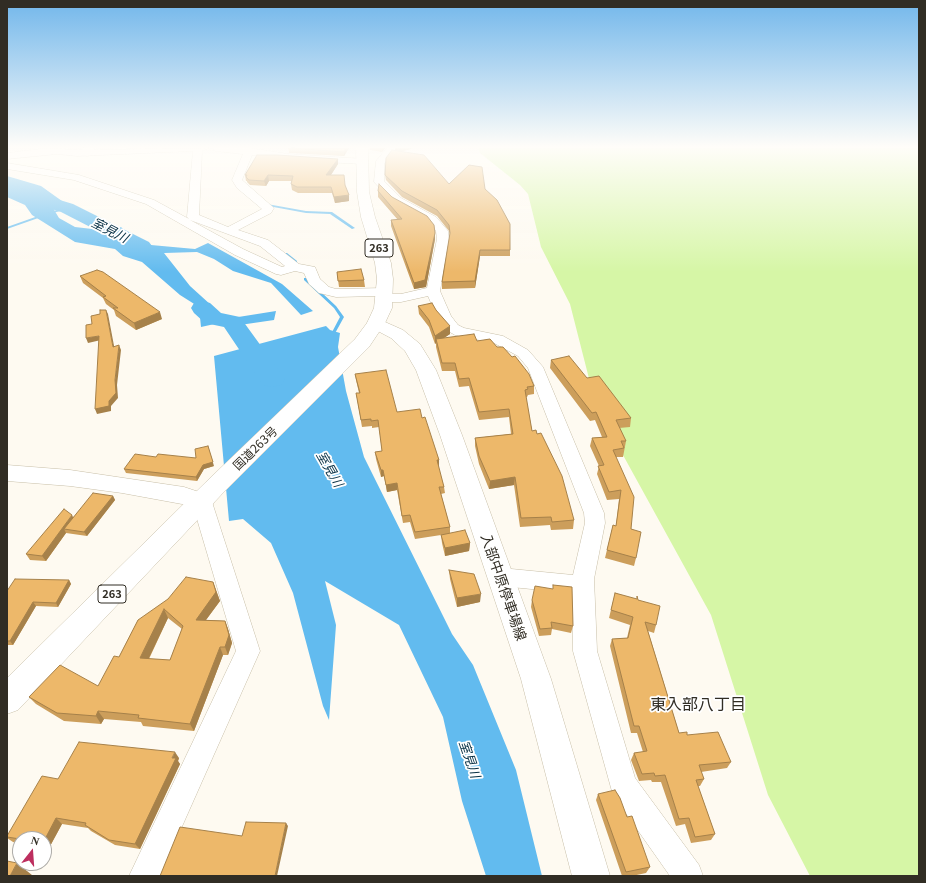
<!DOCTYPE html>
<meta charset="utf-8">
<style>
body{margin:0}
#map{position:relative;width:926px;height:883px;overflow:hidden;background:#fefaf1;font-family:Georgia,serif}
canvas{display:block}
.frame{position:absolute;inset:0;border:8px solid #312d24;pointer-events:none}
.north{position:absolute;left:12px;top:831px;width:40px;height:40px;box-sizing:border-box;background:#fff;border:1px solid #adaba7;border-radius:50%;rotate:17deg;font-size:11px;font-weight:700;line-height:16px;text-align:center;color:#312d24}
.north::after{content:'';display:block;margin:auto;width:14px;height:18px;background:#bd2f5f;clip-path:polygon(50% 0,100% 100%,50% 72%,0 100%)}
</style>
<div id="map">
<canvas width="926" height="883"></canvas>
<div class="frame"></div>
<div class="north">N</div>
</div>
<script>
const context = document.querySelector('canvas').getContext('2d');
context.lineJoin = 'round';
function paint(path, color) { context.fillStyle = color; context.fill(path, 'evenodd'); }
const shape = rows => new Path2D(rows.map(r => 'M' + r).join(''));
function stroke(path, color, width, dash) { context.strokeStyle = color; context.lineWidth = width; context.lineCap = dash ? 'butt' : 'round'; context.setLineDash(dash || []); context.stroke(path); }
function label(font, color, halo, rows, align = 'center') {
  context.font = font + ' Georgia,"Noto Sans JP",serif'; context.lineWidth = 3.5; context.setLineDash([]); context.textBaseline = 'middle'; context.strokeStyle = halo; context.fillStyle = color; for (const [text, x, y, turn = 0] of rows) {
    context.save(); context.translate(x, y); context.rotate((+turn || 0) * Math.PI / 180); context.textAlign = isNaN(turn) ? turn : align; if (halo) context.strokeText(text, 0, 0); context.fillText(text, 0, 0); context.restore();
  }
}
paint(shape([
 [478,148,919,148,919,876,810,876,768,795,711,615,596,406,570,304,541,247,528,194,520,185,480,153]
]), '#d6f6a6');
paint(shape([
 [7,176,41,186,69,206,53,208,59,218,75,227,101,230,121,227,130,236,151,245,195,249,208,243,282,284,313,311,301,315,271,283,233,271,214,259,197,252,164,253,190,286,222,315,232,318,276,311,274,320,226,327,219,323,201,327,199,307,180,295,142,262,123,256,115,249,75,242,32,215,25,205,7,197],
 [326,326,330,330,340,333,338,347,346,391,364,457,452,634,473,665,516,770,542,876,486,876,462,801,443,717,399,625,325,581,336,625,329,720,323,706,293,593,271,543,243,519,229,521,214,356]
]), '#62bbef');
paint(shape([
 [267,204,306,211,332,212,355,228,352,229,330,214,306,213,268,206,266,205,267,204],
 [67,207,69,208,68,209,49,214,47,213,67,207],
 [41,215,44,216,7,229,7,227,41,215],
 [285,253,287,253,297,261,297,263,295,263,285,255,285,253],
 [304,278,306,278,336,306,344,317,333,337,332,337,330,336,340,317,334,308,304,280,304,278]
]), '#62bbef');
paint(shape([
 [7,184,73,204,149,242,152,246,149,250,142,252,135,250,61,212,7,195,7,184],
 [202,301,210,303,221,313,240,317,285,379,281,385,272,387,263,385,224,327,205,323,194,313,191,308,194,303,202,301]
]), '#62bbef');
const street = shape([
 [48,148,77,150,209,148,202,151,199,215,228,227,262,209,237,188,232,180,243,154,215,151,211,148,250,148,288,154,365,159,367,161,365,163,362,164,288,160,252,155,242,180,274,208,271,213,238,230,268,240,299,264,315,267,320,279,329,287,336,289,385,288,390,289,392,292,390,294,401,294,427,288,437,239,436,231,428,221,393,202,374,182,376,161,387,148,397,148,384,164,384,181,401,198,436,217,448,231,449,239,440,291,451,316,458,325,464,328,503,336,528,350,543,367,604,513,605,523,594,579,597,651,635,778,699,865,703,876,670,876,613,795,573,651,572,593,501,586,493,583,490,577,493,571,501,568,573,575,585,523,584,513,528,368,518,356,494,343,455,335,448,331,437,317,428,296,401,302,385,302,380,301,378,298,379,296,336,297,319,293,309,284,304,273,295,271,281,275,276,274,235,255,146,204,74,180,7,169,7,163,79,175,154,200,189,219,187,217,193,151,77,156,57,154,7,159,7,153,48,148],
 [190,220,260,246,285,266,282,267,243,249,190,220],
 [202,495,209,497,212,502,260,651,160,876,129,876,236,651,192,502,195,497,202,495]
]);
const secondary = shape([
 [83,148,95,148,91,155,87,156,81,153,83,148],
 [376,318,403,330,420,344,436,370,462,435,551,679,610,876,572,876,521,679,440,435,416,370,405,351,391,338,370,327,367,323,370,319,376,318],
 [7,465,70,470,184,487,211,496,214,502,211,508,202,511,182,504,122,493,70,486,7,481,7,465]
]);
const highway = shape([
 [356,148,368,148,369,192,375,217,391,263,393,279,392,308,385,323,369,347,222,494,18,710,7,714,7,678,206,482,355,339,367,323,374,308,377,279,375,263,361,217,357,192,356,148]
]);
stroke(street, '#c8bfa8', 1);
stroke(secondary, '#c8bfa8', 1);
stroke(highway, '#c8bfa8', 1);
paint(street, '#fff');
paint(secondary, '#fff');
paint(highway, '#fff');
paint(shape([
 [288,148,349,148,344,156,289,153],
 [369,148,385,148,382,152,370,150],
 [414,148,400,152,449,184,485,189,510,250,510,256,480,256,475,288,442,289,442,282,450,235,449,231,437,216,402,197,386,180,385,175,395,151],
 [338,159,338,164,331,175,345,186,349,201,335,203,332,193,298,193,292,190,291,184,292,181,269,181,266,186,250,185,247,182,247,181,246,181,245,175],
 [378,191,392,197,435,233,435,239,426,287,414,289,391,226,391,220,398,220,378,197],
 [337,272,364,280,365,287,339,287],
 [80,276,162,319,136,330,116,316,114,310,106,304,103,298,83,283],
 [418,306,436,310,450,334,443,338,477,341,497,347,534,386,534,394,528,395,527,397,526,397,532,431,574,520,573,529,551,530,550,525,520,527,514,485,489,489,479,464,475,446,475,438,511,434,509,417,479,420,469,386,459,387,455,371,442,371,436,347,436,343,435,344,429,327,419,314],
 [551,360,587,378,631,418,630,427,619,428,626,441,623,457,616,457,636,558,634,566,605,558,613,525,616,526,619,499,607,500,597,474,599,466,590,446,592,438,602,437,595,420,590,421,550,368],
 [355,374,397,412,422,418,439,460,439,466,438,467,444,487,445,493,441,494,450,527,450,533,470,543,469,551,445,556,442,543,441,535,415,539,410,522,403,523,397,490,387,492,384,476,381,477,376,459,375,452,382,451,379,427,372,428,372,426,362,427,356,393,359,393,356,380],
 [214,466,204,469,197,481,126,473,124,469],
 [113,496,115,500,87,536,66,533,46,561,30,560,26,554,73,517],
 [449,570,480,602,457,607,450,579],
 [69,580,71,584,58,607,36,606,13,645,7,645,7,591],
 [213,582,220,601,206,620,225,621,228,629,232,643,228,655,223,655,194,731,143,726,141,722,104,719,101,724,64,721,36,704,29,697,98,686,119,657,138,620],
 [168,618,182,629,170,660,149,659],
 [615,593,638,600,656,625,654,633,648,631,679,733,687,735,731,762,727,768,701,772,704,779,700,786,698,786,715,834,711,840,691,843,685,824,676,826,661,782,652,782,651,780,639,781,631,760,634,753,643,752,637,733,631,733,610,646,612,639,627,638,630,625,609,618],
 [532,600,573,626,571,633,552,629,551,635,539,636,531,607],
 [179,758,178,761,180,764,140,849,115,845,91,831,88,828,62,824,49,848,44,848,44,839,20,839,20,844,13,842,7,838,58,779],
 [598,794,627,817,650,867,646,873,632,876,622,876,596,800]
]), '#cc9e5b');
paint(shape([
 [346,148,349,148,344,156,344,152],
 [382,148,385,148,382,152],
 [395,148,414,148,395,153],
 [338,159,338,164,327,181,326,175],
 [268,175,269,181,266,186,264,181],
 [349,195,349,201,335,203,334,197],
 [435,233,435,239,426,287,414,289,414,283],
 [480,250,480,256,475,288,475,281],
 [106,310,108,314,115,351,113,347],
 [160,312,162,319,136,330,134,323],
 [450,326,450,334,437,343,436,339,436,343,435,344,435,336],
 [99,336,101,340,88,343,86,338],
 [119,345,121,350,117,385,118,398,111,406,111,411,97,414,95,409,109,401,115,380],
 [208,446,214,466,204,469,197,481,196,477],
 [437,460,439,460,439,466,437,467],
 [381,470,383,470,384,476,381,477],
 [515,477,514,485,489,489,490,481],
 [397,483,397,490,387,492,386,485],
 [113,496,115,500,87,536,84,532],
 [72,515,75,521,64,529,66,533,46,561,42,556],
 [470,543,469,551,445,556,445,548],
 [69,580,71,584,58,607,56,603],
 [213,582,220,601,200,628,196,620],
 [481,594,480,602,457,607,457,598],
 [33,602,36,606,13,645,10,641],
 [164,609,168,618,145,666,140,658],
 [225,621,228,629,232,643,228,655,225,647],
 [220,647,223,655,194,731,190,724],
 [98,711,104,719,101,724,96,716],
 [175,752,179,758,178,761,180,764,140,849,135,844],
 [56,818,62,824,49,848,44,844,44,841],
 [286,823,288,826,277,876,275,876],
 [17,863,32,875,32,876,10,876]
]), '#a6814a');
const building = shape([
 [291,148,346,148,344,152,291,148],
 [392,150,424,155,449,184,469,165,482,167,485,189,497,200,510,224,510,250,480,250,475,281,442,282,450,233,449,225,437,210,402,191,385,175,386,158,392,150],
 [257,155,277,155,338,159,326,175,344,175,345,185,349,195,334,197,331,187,297,187,291,184,293,176,268,175,264,181,249,180,246,177,247,175,245,175,257,155],
 [379,184,392,197,427,216,434,225,435,233,425,280,414,283,391,220,402,219,378,191,379,184],
 [361,269,364,280,338,281,337,272,361,269],
 [97,270,103,272,160,312,134,323,113,308,118,308,103,297,106,296,80,276,97,270],
 [432,303,436,310,450,326,435,336,429,320,418,306,432,303],
 [100,310,106,310,113,347,119,345,115,380,116,393,109,401,109,406,95,409,99,336,86,338,86,325,92,324,91,316,100,314,100,310],
 [474,334,477,341,490,339,497,347,503,347,512,357,515,356,529,374,534,386,527,387,528,389,525,390,532,431,536,430,537,434,541,433,562,476,574,520,552,522,551,517,521,518,515,477,490,481,479,456,475,438,513,434,509,409,479,412,469,378,459,379,455,363,442,363,436,339,474,334],
 [569,356,587,378,599,376,631,418,616,420,626,441,621,441,624,448,613,450,634,497,631,529,641,532,636,558,607,550,613,525,616,526,621,490,609,492,598,466,604,465,592,438,607,437,596,412,592,413,551,360,569,356],
 [386,370,397,412,420,409,422,418,425,417,439,460,437,460,444,487,439,487,450,527,415,532,410,515,402,516,397,483,386,485,383,470,381,470,375,452,382,451,378,420,371,421,371,419,361,420,356,393,360,393,355,374,386,370],
 [208,446,213,462,203,465,196,477,124,469,135,454,156,457,158,454,196,458,195,449,208,446],
 [93,493,113,496,84,532,64,529,93,493],
 [64,509,72,515,42,556,26,554,64,509],
 [465,530,470,543,445,548,441,535,465,530],
 [449,570,474,574,481,594,457,598,449,570],
 [186,577,213,582,216,592,196,620,225,621,229,635,225,647,220,647,190,724,138,718,139,715,98,711,96,716,57,713,29,697,60,665,98,686,114,656,119,657,138,620,168,599,186,577],
 [164,609,183,626,170,660,140,658,164,609],
 [15,579,69,580,56,603,33,602,10,641,7,641,7,591,15,579],
 [553,585,572,587,573,626,551,622,552,628,540,629,532,600,535,586,553,589,553,585],
 [615,593,637,599,637,596,638,600,660,606,656,625,645,622,679,733,687,732,687,735,718,732,731,762,699,765,704,779,696,780,715,834,695,837,689,818,679,819,665,775,655,776,654,773,642,774,634,753,647,751,639,726,634,726,612,639,628,638,633,617,611,610,615,593],
 [79,742,175,752,172,758,176,758,135,844,109,840,85,825,86,823,56,818,44,841,44,839,20,839,7,837,7,836,42,776,58,779,79,742],
 [615,790,620,798,627,817,632,816,650,867,626,872,598,794,615,790],
 [246,822,286,823,275,876,160,876,180,827,242,836,246,822],
 [7,861,17,863,10,876,7,876,7,861]
]);
paint(building, '#edb86a');
stroke(building, '#a6814a', 1);
const sky = context.createLinearGradient(0, 0, 0, 272);
sky.addColorStop(0, '#72b7eb');
sky.addColorStop(0.54, '#fffdf9');
sky.addColorStop(1, '#fffdf900');
context.fillStyle = sky;
context.fillRect(0, 0, 926, 272);
for (const [x, y, w] of [
 [379,248,28],
 [112,594,28]
]) { const box = new Path2D(); box.roundRect(x - w / 2, y - 9, w, 18, 3); context.fillStyle = '#fff'; context.fill(box); stroke(box, '#312d24', 1); }
label('bold 11px', '#312d24', null, [
 ["263",379,248],
 ["263",112,594]
]);
label('12px', '#312d24', '#fff', [
 ["国道263号",255,448,-44]
]);
label('italic 13px', '#073045', '#fff', [
 ["室見川",110,230,27],
 ["室見川",330,469,60],
 ["室見川",470,759,71]
]);
label('14px', '#312d24', '#fff', [
 ["入部中原停車場線",504,587,71]
]);
label('16px', '#312d24', '#fff', [
 ["東入部八丁目",698,704]
]);
</script>
